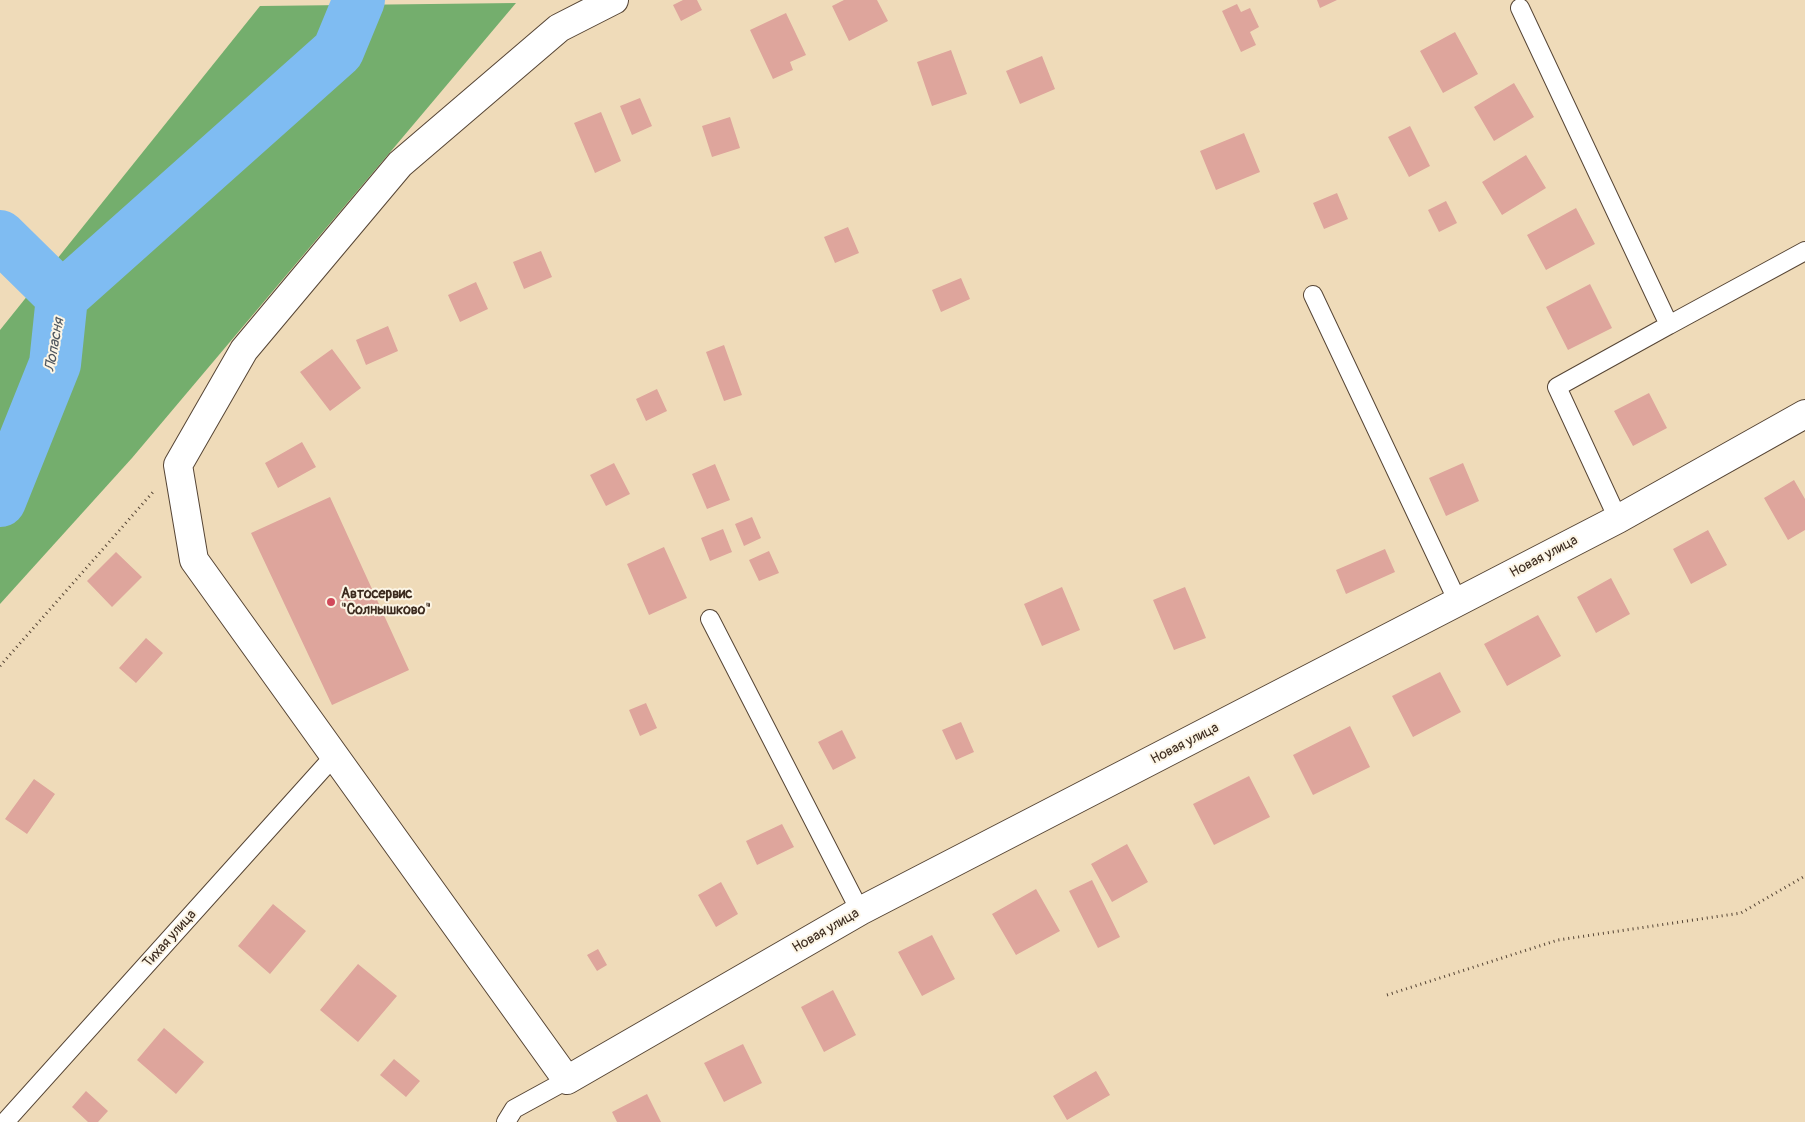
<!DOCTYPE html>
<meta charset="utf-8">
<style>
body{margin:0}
canvas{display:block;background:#efdbb9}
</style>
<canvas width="1805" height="1122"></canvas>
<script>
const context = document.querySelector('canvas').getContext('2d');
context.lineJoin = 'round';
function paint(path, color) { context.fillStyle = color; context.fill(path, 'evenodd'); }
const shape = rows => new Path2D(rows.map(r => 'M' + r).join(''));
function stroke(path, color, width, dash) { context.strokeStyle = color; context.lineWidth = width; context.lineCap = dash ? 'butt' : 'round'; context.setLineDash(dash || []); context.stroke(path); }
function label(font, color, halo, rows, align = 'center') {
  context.font = font + ' Pangolin,sans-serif'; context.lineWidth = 4; context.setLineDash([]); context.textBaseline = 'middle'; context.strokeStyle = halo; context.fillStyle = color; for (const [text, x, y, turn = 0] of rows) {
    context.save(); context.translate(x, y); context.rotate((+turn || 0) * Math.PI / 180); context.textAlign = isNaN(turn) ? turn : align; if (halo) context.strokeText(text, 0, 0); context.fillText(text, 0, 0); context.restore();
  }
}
paint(shape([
 [516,3,132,458,0,604,0,330,260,6]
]), '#74ae6d');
stroke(shape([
 [0,236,62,297,55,364,0,501],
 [62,297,338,51,359,0]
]), '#7fbcf2', 52);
paint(shape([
 [683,0,697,0,702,10,681,21,673,5],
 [844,0,877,0,888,21,849,41,832,6],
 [1317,0,1337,0,1320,8],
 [1237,4,1241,12,1250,8,1259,27,1250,32,1256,45,1241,52,1222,11],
 [786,13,806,55,790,62,793,70,773,79,750,30],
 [1455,32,1478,74,1443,93,1420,51],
 [951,50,967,94,932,106,917,62],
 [1042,56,1055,89,1020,104,1006,71],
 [1514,83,1534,117,1494,141,1474,107],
 [640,98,652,126,632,135,620,106],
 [601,112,621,161,595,173,574,123],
 [730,117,740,148,712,157,702,126],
 [1410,126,1430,166,1409,177,1388,137],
 [1244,133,1260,172,1216,190,1200,151],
 [1526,155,1546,188,1502,215,1482,182],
 [1337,193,1348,219,1324,229,1313,203],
 [1446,201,1457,223,1439,232,1428,210],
 [1576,208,1595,244,1546,270,1527,235],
 [848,227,859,253,835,263,824,237],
 [541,251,552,277,524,289,513,262],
 [961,278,970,299,941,312,932,290],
 [476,282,488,309,460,322,448,295],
 [1590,284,1612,328,1568,350,1546,307],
 [388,326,398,351,366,365,356,340],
 [724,345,742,395,724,401,706,352],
 [332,349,361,388,330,411,300,372],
 [657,389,667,411,646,421,636,399],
 [1649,393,1667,428,1633,446,1614,411],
 [302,442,316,467,278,488,265,463],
 [614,463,630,494,606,506,590,475],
 [1463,463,1479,501,1446,516,1429,478],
 [715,464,730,500,707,509,692,474],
 [1794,480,1805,499,1805,530,1788,540,1764,498],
 [330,497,409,670,332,705,251,533],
 [752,517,761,538,744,546,735,524],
 [723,529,732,552,710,561,701,538],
 [1708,530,1727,565,1691,584,1673,549],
 [664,547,687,598,649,615,627,564],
 [1385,549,1395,572,1346,594,1336,570],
 [769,551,779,573,759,581,749,560],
 [116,552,142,577,112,607,87,581],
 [1611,578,1630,614,1596,633,1577,597],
 [1062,587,1080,630,1042,646,1024,604],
 [1185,587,1206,638,1174,650,1153,600],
 [1538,615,1561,656,1507,686,1484,644],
 [146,638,163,653,136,683,119,668],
 [1440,672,1461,712,1413,737,1392,696],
 [646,703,657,728,640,736,629,710],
 [961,722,974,752,956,760,942,730],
 [1350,726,1370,767,1313,795,1293,755],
 [842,730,856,758,833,770,818,742],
 [1249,776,1270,817,1214,845,1193,804],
 [34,779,55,794,27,834,5,819],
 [782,824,794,847,757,865,746,841],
 [1127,844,1148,882,1112,902,1091,864],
 [1092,880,1120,937,1098,948,1069,891],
 [721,882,738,914,716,927,698,895],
 [1036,889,1060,931,1016,955,992,914],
 [273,904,306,931,270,974,238,946],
 [932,935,955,979,922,996,898,952],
 [598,949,607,965,597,971,587,955],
 [358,964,397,996,358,1042,320,1010],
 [833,990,856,1035,824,1052,801,1007],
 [164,1028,204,1062,176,1094,137,1060],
 [743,1044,762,1083,724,1102,704,1063],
 [394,1059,420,1081,406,1097,380,1075],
 [1096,1071,1110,1095,1067,1120,1053,1096],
 [86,1091,108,1111,98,1122,88,1122,72,1107],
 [647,1094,661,1122,617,1122,612,1112]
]), '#dea59c');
const lane = shape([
 [1520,8,1669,325,1557,387,1618,519],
 [1313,295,1458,602],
 [1669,325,1805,251],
 [710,619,860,911],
 [5,1122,335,755],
 [506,1122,514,1109,567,1080]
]);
const street = shape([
 [614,0,559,28,400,164,244,350,178,465,194,560,567,1080,860,911,1618,519,1805,414]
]);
stroke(lane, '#564535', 20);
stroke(street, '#564535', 30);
stroke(shape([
 [0,666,154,491],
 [1387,995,1558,940,1741,913,1805,876]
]), '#564535', 3, [1, 4]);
stroke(lane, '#fff', 18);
stroke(street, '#fff', 28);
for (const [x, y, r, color] of [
 [331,602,5,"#d1495b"]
]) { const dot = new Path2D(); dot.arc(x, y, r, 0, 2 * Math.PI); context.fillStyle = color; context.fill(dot); stroke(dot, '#fcf5e5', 2); }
label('14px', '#3b2a1e', '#fcf5e5', [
 ["Новая улица",1544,557,-28],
 ["Новая улица",1185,744,-27],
 ["Новая улица",826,931,-30],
 ["Тихая улица",170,939,-48]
]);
label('bold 14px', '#3b2a1e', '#fcf5e5', [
 ["Автосервис",341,594],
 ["\"Солнышково\"",341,610]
], 'left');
label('italic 15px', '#4f565e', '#fcf5e5', [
 ["Лопасня",55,345,-80]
]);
</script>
